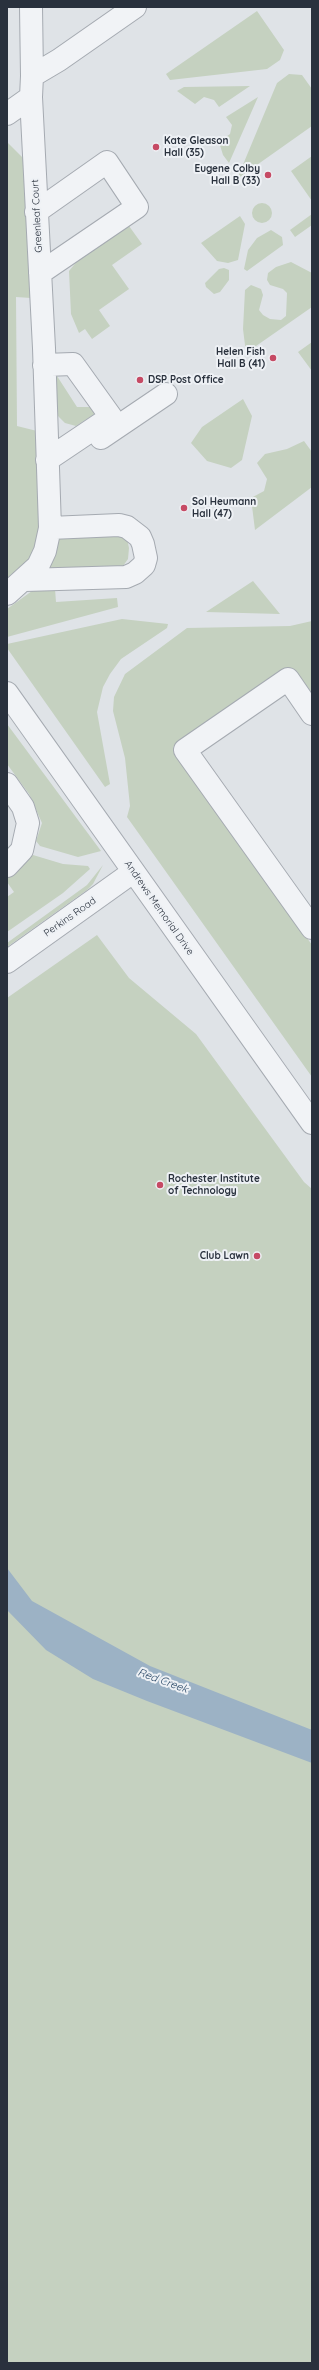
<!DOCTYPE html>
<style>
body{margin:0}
#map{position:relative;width:319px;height:2370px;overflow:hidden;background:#dfe3e7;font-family:Quicksand,sans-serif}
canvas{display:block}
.frame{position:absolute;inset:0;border:8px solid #29313d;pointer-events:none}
</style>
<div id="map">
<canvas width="319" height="2370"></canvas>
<div class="frame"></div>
</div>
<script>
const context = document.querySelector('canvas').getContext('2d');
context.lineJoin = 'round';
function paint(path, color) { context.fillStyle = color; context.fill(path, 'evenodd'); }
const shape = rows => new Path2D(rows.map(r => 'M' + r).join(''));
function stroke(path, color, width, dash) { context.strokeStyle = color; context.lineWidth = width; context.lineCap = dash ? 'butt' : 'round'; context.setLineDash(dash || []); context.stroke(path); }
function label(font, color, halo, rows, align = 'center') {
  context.font = font + ' Quicksand,sans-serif'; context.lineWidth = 4; context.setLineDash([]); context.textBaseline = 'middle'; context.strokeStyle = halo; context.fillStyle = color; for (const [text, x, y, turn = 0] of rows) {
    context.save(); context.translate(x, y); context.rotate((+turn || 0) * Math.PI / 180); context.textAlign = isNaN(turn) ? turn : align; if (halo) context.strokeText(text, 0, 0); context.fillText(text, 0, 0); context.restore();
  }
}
paint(shape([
 [257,11,284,50,280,60,267,69,170,80,166,74],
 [289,74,302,75,312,89,312,126,237,179,277,83],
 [250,86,219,107,214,100,204,97,195,104,177,91,184,87],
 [258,97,229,163,223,155,219,142,230,134,232,125,226,117],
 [7,142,24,159,31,298,16,297,17,426,37,431,40,532,34,555,7,578],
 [312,156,312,201,291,171],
 '252 213a10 10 0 1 1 20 0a10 10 0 1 1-20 0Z',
 [312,214,312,225,295,237,290,230],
 [240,216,245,224,238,260,228,263,217,261,201,243],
 [129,226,142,244,112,265,129,289,99,310,110,326,92,339,85,329,79,333,71,314,69,271,78,260],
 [271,230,282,237,283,245,247,271,244,269,248,250,257,238],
 [291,262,312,273,312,307,246,353,243,329,245,290,251,285,261,289,263,295,259,310,263,315,270,319,281,320,286,316,287,293,283,289,270,285,267,280,268,273,276,267],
 [224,268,229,270,229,280,220,292,214,294,206,287,205,283,219,269],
 [312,342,312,371,298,352],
 [57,376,77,407,94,407,96,413,76,426,65,423,58,416,55,377],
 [243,399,252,416,242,460,231,468,207,461,191,443,202,427],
 [304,441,312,452,312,487,255,530,251,498,264,491,267,479,257,463,265,454,287,449],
 [118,532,127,539,129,548,128,559,123,566,113,570,46,571,57,535],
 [253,581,280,614,206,612],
 [55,589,56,602,117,598,118,607,7,637,7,609,32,591],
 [122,619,168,624,167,628,121,659,110,674,103,687,97,712,110,784,105,787,7,648,7,644],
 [312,621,312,693,297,673,286,670,279,671,173,747,312,945,312,1077,127,817,130,806,125,758,113,711,114,697,125,674,187,628,290,626],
 [7,724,101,851,78,857,40,846,36,841,42,823,29,794,7,764],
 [33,855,63,864,88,866,90,869,63,893,7,932,7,897,14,892,7,882,7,877],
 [103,865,93,884,87,890,7,947,7,943,87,885],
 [97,935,129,978,196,1034,304,1182,312,1189,312,2363,7,2363,7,998]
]), '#c5d1c0');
paint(shape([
 [7,1568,32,1601,150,1666,312,1730,312,1763,147,1701,93,1679,46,1650,7,1610]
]), '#9cb2c5');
const minor = shape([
 [31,7,32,76,59,60,135,7],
 [7,114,31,97],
 [36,212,107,162,137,207,40,273],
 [44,365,73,364,111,417,47,460],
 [101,438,166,394],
 [25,580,126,577,135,573,144,565,146,558,143,544,140,537,127,527,119,525,50,528],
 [7,594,38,566,45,551,50,528,44,348,31,97,32,76],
 [7,693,312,1123],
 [312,714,288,679,185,750,312,928],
 [7,784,23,807,28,823,22,850,7,866],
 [7,962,133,872]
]);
stroke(minor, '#a5aab1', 24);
stroke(minor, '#f1f3f6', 22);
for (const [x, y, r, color] of [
 [156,147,4,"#c64a64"],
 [268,175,4,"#c64a64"],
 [273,358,4,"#c64a64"],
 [140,380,4,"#c64a64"],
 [184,508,4,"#c64a64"],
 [160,1185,4,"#c64a64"],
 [257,1256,4,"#c64a64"]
]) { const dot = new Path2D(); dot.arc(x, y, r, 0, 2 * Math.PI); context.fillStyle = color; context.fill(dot); stroke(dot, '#eef1f5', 1.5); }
label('bold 10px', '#29313d', '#eef1f5', [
 ["Kate Gleason",164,141],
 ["Hall (35)",164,153],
 ["Eugene Colby",260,169,"right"],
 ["Hall B (33)",260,181,"right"],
 ["Helen Fish",265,352,"right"],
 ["Hall B (41)",265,364,"right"],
 ["DSP Post Office",148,380],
 ["Sol Heumann",192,502],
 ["Hall (47)",192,514],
 ["Rochester Institute",168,1179],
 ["of Technology",168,1191],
 ["Club Lawn",249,1256,"right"]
], 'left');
label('10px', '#29313d', '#eef1f5', [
 ["Greenleaf Court",37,216,-93],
 ["Andrews Memorial Drive",159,908,55],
 ["Perkins Road",70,917,-35]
]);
label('italic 11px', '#35526f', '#eef1f5', [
 ["Red Creek",163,1681,20]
]);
</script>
